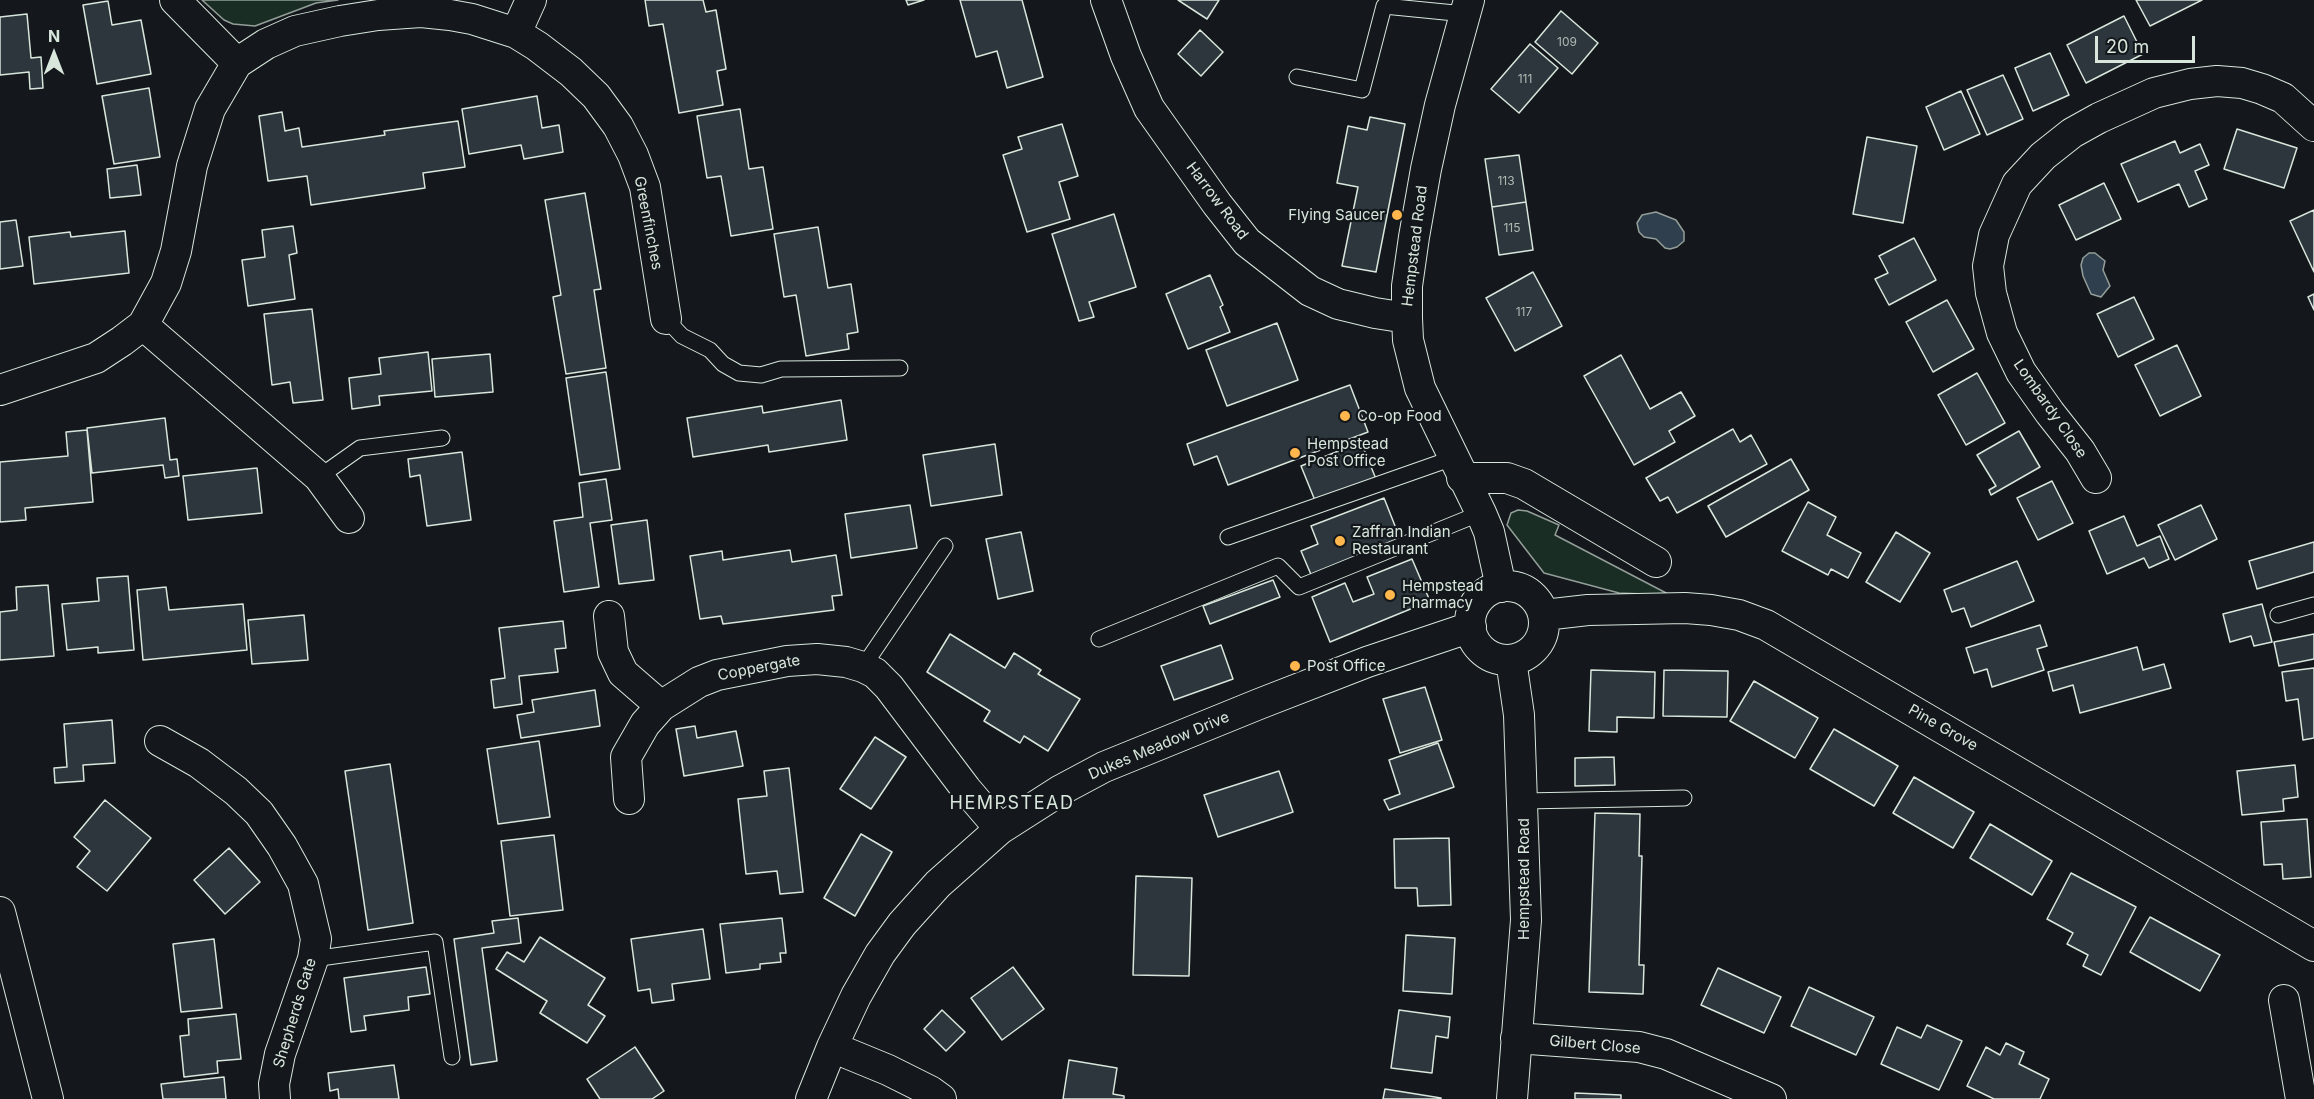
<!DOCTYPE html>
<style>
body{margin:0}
#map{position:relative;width:2314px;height:1099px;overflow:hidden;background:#14181c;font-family:Inter,sans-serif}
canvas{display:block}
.north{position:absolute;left:24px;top:24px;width:60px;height:60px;-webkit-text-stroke:4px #14181c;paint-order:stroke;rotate:0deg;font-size:16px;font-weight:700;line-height:24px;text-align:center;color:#d8e6dc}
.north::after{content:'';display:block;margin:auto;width:21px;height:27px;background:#d8e6dc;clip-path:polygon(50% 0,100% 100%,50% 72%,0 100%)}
.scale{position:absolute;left:2095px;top:36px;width:100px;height:27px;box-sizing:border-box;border:3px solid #d8e6dc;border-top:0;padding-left:8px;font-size:18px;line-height:21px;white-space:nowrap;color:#d8e6dc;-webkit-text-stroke:4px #14181c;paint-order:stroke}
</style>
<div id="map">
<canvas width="2314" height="1099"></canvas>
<div class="north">N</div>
<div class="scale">20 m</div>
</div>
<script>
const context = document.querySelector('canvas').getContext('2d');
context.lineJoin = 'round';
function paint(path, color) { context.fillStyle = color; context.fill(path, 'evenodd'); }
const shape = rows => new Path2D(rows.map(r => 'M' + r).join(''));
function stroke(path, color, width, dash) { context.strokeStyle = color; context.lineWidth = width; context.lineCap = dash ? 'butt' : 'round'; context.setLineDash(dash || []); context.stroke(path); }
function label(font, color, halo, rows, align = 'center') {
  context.font = font + ' Inter,sans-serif'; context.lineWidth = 4.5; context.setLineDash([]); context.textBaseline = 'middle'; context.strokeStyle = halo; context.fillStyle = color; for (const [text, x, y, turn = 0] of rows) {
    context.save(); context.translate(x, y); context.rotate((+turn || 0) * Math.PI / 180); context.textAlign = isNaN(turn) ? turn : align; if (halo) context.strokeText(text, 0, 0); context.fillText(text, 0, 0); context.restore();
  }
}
const green = shape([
 [202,0,338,0,316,3,255,26,233,24,224,20,202,0],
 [1518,510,1527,511,1559,525,1555,535,1670,595,1619,593,1544,573,1507,525,1511,513,1518,510]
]);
paint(green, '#1a2d24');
stroke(green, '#939e99', 1.5);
const water = shape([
 [1656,212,1676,220,1684,232,1684,241,1677,247,1670,249,1665,248,1656,239,1644,237,1639,232,1637,223,1642,215,1656,212],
 [2089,253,2095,253,2105,261,2103,270,2110,286,2101,297,2091,294,2083,276,2081,265,2083,258,2089,253]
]);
paint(water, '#2f3f4d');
stroke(water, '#939e99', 1.5);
const building = shape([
 [645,0,703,0,706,12,716,10,726,69,717,71,723,105,679,113,663,24,649,26,645,0],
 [906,0,924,0,908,5,906,0],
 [960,0,1022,0,1043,77,1007,88,997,51,976,57,960,0],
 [1178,0,1219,0,1207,19,1178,0],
 [2136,0,2202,0,2150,26,2136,0],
 [108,1,112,25,141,20,151,74,97,84,83,5,108,1],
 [1561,11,1598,43,1572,74,1535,42,1561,11],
 [27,14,31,58,41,57,43,88,30,89,29,72,0,75,0,17,27,14],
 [2124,16,2143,54,2086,83,2067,45,2124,16],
 [1200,30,1223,52,1201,76,1178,54,1200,30],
 [1530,44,1558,68,1519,113,1491,89,1530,44],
 [2050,53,2069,95,2033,111,2015,68,2050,53],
 [2003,75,2023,119,1987,135,1967,90,2003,75],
 [149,88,160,157,114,164,102,96,149,88],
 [1961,91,1980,134,1944,150,1926,107,1961,91],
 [537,96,542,128,559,125,563,152,524,159,521,145,469,154,462,109,537,96],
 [740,109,749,169,763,167,773,229,731,236,721,176,707,178,697,116,740,109],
 [282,112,285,131,299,128,302,147,385,135,384,131,458,121,465,167,423,173,425,188,311,205,307,176,268,181,259,116,282,112],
 [1370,117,1405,124,1376,272,1342,266,1358,187,1337,183,1348,126,1367,130,1370,117],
 [1062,124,1078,176,1059,182,1070,219,1027,232,1003,155,1022,149,1018,137,1062,124],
 [2237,129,2297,148,2284,188,2224,169,2237,129],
 [1867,137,1917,146,1903,223,1853,214,1867,137],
 [2175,141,2180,153,2200,144,2209,165,2195,171,2207,199,2189,207,2179,184,2138,202,2121,164,2175,141],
 [1519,155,1526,202,1492,207,1485,159,1519,155],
 [137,165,141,195,110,198,107,169,137,165],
 [2104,183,2121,219,2076,240,2059,205,2104,183],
 [585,193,601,289,594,290,606,368,566,374,553,297,561,295,545,200,585,193],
 [1526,202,1533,250,1499,255,1492,207,1526,202],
 [2314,210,2314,272,2290,221,2314,210],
 [1114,214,1136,287,1089,302,1094,317,1079,321,1052,234,1114,214],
 [16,220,23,266,0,269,0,222,16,220],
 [293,226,297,253,289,255,295,299,248,306,242,260,265,257,262,230,293,226],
 [818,227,828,288,851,284,858,332,847,334,849,349,806,356,796,295,784,297,774,234,818,227],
 [125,231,129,273,34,284,29,237,70,232,71,237,125,231],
 [1914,238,1936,280,1889,305,1875,279,1888,273,1879,256,1914,238],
 [1533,272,1562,326,1515,351,1486,298,1533,272],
 [1210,275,1223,305,1220,307,1230,332,1188,349,1166,294,1210,275],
 [2314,294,2314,310,2308,297,2314,294],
 [2134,297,2154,339,2118,357,2097,314,2134,297],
 [1947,300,1974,349,1933,372,1906,322,1947,300],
 [312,309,323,400,293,403,290,382,272,385,264,314,312,309],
 [1277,323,1298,380,1227,406,1206,350,1277,323],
 [2177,345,2201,396,2160,416,2135,365,2177,345],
 [428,352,432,391,379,396,380,405,352,409,349,378,381,374,379,358,428,352],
 [490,354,493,392,435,397,432,359,490,354],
 [1621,355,1650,409,1681,392,1695,416,1669,431,1675,442,1634,465,1584,376,1621,355],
 [606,372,620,469,580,475,566,378,606,372],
 [1977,373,2005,423,1966,445,1938,395,1977,373],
 [1350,385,1368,432,1228,485,1217,456,1194,465,1187,444,1350,385],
 [841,400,847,440,769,452,768,445,693,457,687,418,762,406,763,413,841,400],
 [165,418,170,460,177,459,179,476,165,478,163,465,92,473,87,428,165,418],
 [1733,429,1740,442,1751,435,1767,464,1677,513,1668,497,1660,501,1646,478,1733,429],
 [87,430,93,502,25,508,26,520,0,522,0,462,68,456,66,432,87,430],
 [2019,431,2040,467,1991,495,1989,490,1996,486,1977,455,2019,431],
 [1361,442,1376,479,1316,503,1301,466,1361,442],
 [995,444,1002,495,931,506,923,455,995,444],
 [462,452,471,520,427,526,420,475,410,477,408,459,462,452],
 [1791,459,1809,490,1726,537,1708,506,1791,459],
 [257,468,262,513,188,520,183,476,257,468],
 [606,479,612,520,590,523,599,587,564,592,554,521,583,517,579,483,606,479],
 [2052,481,2073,523,2038,540,2017,498,2052,481],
 [1384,498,1401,541,1312,577,1301,551,1318,544,1311,526,1384,498],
 [1808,502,1836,517,1827,535,1861,553,1848,578,1831,569,1828,575,1782,551,1808,502],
 [910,505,917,548,851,558,845,514,910,505],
 [2201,505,2217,539,2175,560,2158,525,2201,505],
 [2124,516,2137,546,2160,536,2169,559,2149,568,2144,558,2107,574,2089,531,2124,516],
 [647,520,654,580,619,584,611,525,647,520],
 [1021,532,1033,591,998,599,986,539,1021,532],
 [1896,532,1930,553,1900,602,1866,582,1896,532],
 [2314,542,2314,572,2257,589,2249,561,2314,542],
 [790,550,792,562,836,555,842,595,832,596,834,610,723,624,721,616,700,619,690,556,722,551,723,560,790,550],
 [1412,559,1430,601,1330,642,1312,597,1345,583,1353,602,1374,594,1367,577,1412,559],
 [2017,561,2034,601,1971,627,1964,608,1952,612,1944,590,2017,561],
 [128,576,134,650,98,653,98,647,67,650,62,604,99,601,97,578,128,576],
 [1273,580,1280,597,1210,624,1203,606,1273,580],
 [48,585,54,656,0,660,0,612,17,610,16,587,48,585],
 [166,587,169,610,243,604,247,650,143,660,137,590,166,587],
 [2262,604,2272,642,2254,646,2251,636,2230,642,2223,614,2262,604],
 [304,615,308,660,252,664,248,620,304,615],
 [563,621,566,648,555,649,558,672,519,676,522,704,494,708,491,680,505,678,499,628,563,621],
 [2040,625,2047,646,2037,649,2044,670,1992,687,1987,669,1974,673,1966,648,2040,625],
 [950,634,1005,668,1014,653,1041,670,1038,674,1080,699,1048,751,1024,736,1020,743,984,721,990,711,927,672,950,634],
 [2314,634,2314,659,2279,666,2274,642,2314,634],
 [1221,645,1233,679,1174,700,1161,666,1221,645],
 [2137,647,2143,670,2164,664,2171,688,2080,713,2073,685,2053,691,2048,672,2137,647],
 [2314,668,2314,738,2303,740,2298,699,2286,701,2282,672,2314,668],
 [1591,670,1655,672,1654,718,1617,717,1617,732,1589,731,1591,670],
 [1664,670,1728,671,1727,717,1663,716,1664,670],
 [1754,681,1818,718,1795,758,1730,721,1754,681],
 [1425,687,1442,740,1400,753,1383,699,1425,687],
 [595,690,600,726,521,738,517,715,534,712,532,700,595,690],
 [112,720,115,763,83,765,84,781,55,783,54,768,67,767,64,724,112,720],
 [695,726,697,738,736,731,743,766,684,776,676,729,695,726],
 [1834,729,1898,766,1874,806,1810,769,1834,729],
 [875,737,906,757,871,809,840,789,875,737],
 [539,741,550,817,498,824,487,749,539,741],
 [1438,743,1454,787,1389,810,1384,800,1400,794,1389,760,1438,743],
 [1614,757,1615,785,1575,786,1575,758,1614,757],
 [390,764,413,923,368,930,345,771,390,764],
 [2295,765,2298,797,2283,799,2284,811,2242,815,2237,771,2295,765],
 [789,768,803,892,780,894,777,871,746,874,738,799,767,796,764,771,789,768],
 [1279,771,1293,812,1218,837,1204,795,1279,771],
 [1914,777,1974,812,1953,848,1893,813,1914,777],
 [105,800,151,838,107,891,77,867,90,851,74,837,105,800],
 [1595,813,1640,814,1639,856,1642,856,1639,965,1644,965,1643,994,1589,992,1595,813],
 [2307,819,2311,877,2283,879,2282,864,2264,865,2261,822,2307,819],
 [1990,824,2052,861,2032,895,1970,858,1990,824],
 [861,834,892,852,855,916,824,898,861,834],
 [554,835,563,910,510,916,501,841,554,835],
 [1449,838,1451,905,1418,906,1417,888,1395,888,1394,839,1449,838],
 [229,848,260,882,225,914,194,880,229,848],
 [2071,873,2136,907,2101,975,2083,966,2088,955,2067,944,2073,933,2047,919,2071,873],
 [1136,876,1192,878,1189,976,1133,975,1136,876],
 [2150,917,2220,955,2200,991,2130,952,2150,917],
 [518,918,521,943,482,948,497,1061,471,1065,454,939,494,933,492,921,518,918],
 [782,918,786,953,780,953,781,962,760,964,760,969,726,973,720,924,782,918],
 [703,929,710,979,672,984,674,1000,652,1003,650,989,638,991,631,939,703,929],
 [1406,935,1455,938,1452,994,1403,991,1406,935],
 [540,937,605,978,588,1005,605,1016,587,1043,540,1013,547,1001,496,969,507,952,524,962,540,937],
 [214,939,222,1008,181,1012,173,944,214,939],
 [426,967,430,994,408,997,409,1010,364,1016,366,1030,351,1032,344,978,426,967],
 [1013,967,1044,1009,1002,1040,971,998,1013,967],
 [1718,968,1781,997,1764,1033,1701,1005,1718,968],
 [1809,987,1874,1017,1856,1055,1791,1026,1809,987],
 [942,1010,965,1032,946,1051,924,1029,942,1010],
 [1399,1010,1450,1017,1448,1038,1436,1036,1432,1073,1391,1068,1399,1010],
 [236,1014,241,1059,217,1061,218,1073,184,1077,180,1036,189,1035,188,1019,236,1014],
 [1927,1025,1962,1041,1939,1090,1881,1064,1897,1027,1921,1038,1927,1025],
 [2006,1043,2024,1052,2019,1064,2049,1079,2040,1099,1994,1099,1967,1086,1986,1047,2000,1055,2006,1043],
 [635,1047,664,1091,652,1099,600,1099,587,1079,635,1047],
 [1069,1060,1117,1068,1113,1094,1124,1096,1124,1099,1063,1099,1069,1060],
 [394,1065,399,1099,339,1099,338,1089,330,1091,328,1073,394,1065],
 [224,1077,226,1099,163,1099,161,1084,224,1077],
 [1385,1089,1441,1098,1441,1099,1383,1099,1385,1089],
 [1575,1093,1621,1095,1621,1099,1575,1099,1575,1093]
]);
paint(building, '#2c363c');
stroke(building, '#d8e6dc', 1.5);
const lane = shape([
 [1297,77,1362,90,1384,6,1465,14],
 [666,319,682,336,710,350,723,364,739,373,761,375,781,369,900,368],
 [319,477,360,448,442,438],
 [1228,537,1453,458],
 [2278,615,2314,605],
 [1099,639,1278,566,1299,587,1481,513],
 [863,667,945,546],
 [1523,801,1684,798],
 [313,959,435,942,452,1057]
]);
const street = shape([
 [175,0,237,63],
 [1106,0,1126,56,1149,108,1217,204,1247,242,1310,291,1338,304,1375,313,1407,318],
 [1469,0,1440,105,1426,169,1414,237,1407,286,1407,318,1408,340,1420,388,1481,513,1489,532,1501,587],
 [516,33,531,0],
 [143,325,319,477,349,518],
 [0,390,96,358,122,341,143,325,166,283,176,251,192,166,210,109,237,63,266,44,295,31,340,21,378,15,421,12,450,15,472,19,516,33,537,46,571,72,596,96,618,126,633,155,645,187,666,319],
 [1462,478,1507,478,1524,484,1656,562],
 [2096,478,2080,451,2050,413,2021,372,2002,333,1991,293,1988,266,1994,235,2017,184,2043,156,2072,133,2099,118,2154,93,2190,84,2217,81,2242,83,2262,89,2283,98,2314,126],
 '1470 623a37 37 0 1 1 74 0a37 37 0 1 1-74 0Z',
 [1544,615,1588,610,1685,608,1711,610,1739,615,1766,625,2314,946],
 [609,616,613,652,623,673,661,706],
 [1511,660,1519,715,1526,920,1512,1099],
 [160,741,199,763,236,791,259,813,282,846,303,884,316,939,313,959,280,1054,274,1084,275,1099],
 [629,799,626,757,645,724,661,706,699,682,717,675,787,661,817,659,846,662,863,667,875,673,889,687,966,789,1000,829],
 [0,912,48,1099],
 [2284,1000,2301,1099],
 [1516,1038,1639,1047,1666,1054,1771,1099],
 [832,1047,888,1070,930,1091,941,1099],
 [811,1099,832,1047,856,996,880,954,902,924,938,884,1000,829,1061,790,1104,767,1259,704,1367,662,1471,627]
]);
stroke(lane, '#d8e6dc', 17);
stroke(street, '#d8e6dc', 32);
stroke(lane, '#14181c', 15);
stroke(street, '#14181c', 30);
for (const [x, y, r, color] of [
 [1397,215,6,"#ffb74d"],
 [1345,416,6,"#ffb74d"],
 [1295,453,6,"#ffb74d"],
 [1340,541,6,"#ffb74d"],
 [1390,595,6,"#ffb74d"],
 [1295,666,6,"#ffb74d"]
]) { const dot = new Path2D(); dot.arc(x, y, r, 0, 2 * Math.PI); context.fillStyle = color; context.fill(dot); stroke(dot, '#14181c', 2); }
label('12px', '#adbab4', null, [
 ["109",1567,42],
 ["111",1525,79],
 ["113",1506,181],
 ["115",1512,228],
 ["117",1524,312]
]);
label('15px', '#d8e6dc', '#14181c', [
 ["Harrow Road",1217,201,53],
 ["Greenfinches",648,223,79],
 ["Hempstead Road",1415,246,-83],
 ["Lombardy Close",2050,409,55],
 ["Coppergate",759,668,-11],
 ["Pine Grove",1943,728,30],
 ["Dukes Meadow Drive",1159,746,-23],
 ["Hempstead Road",1524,879,-90],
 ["Shepherds Gate",295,1013,-73],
 ["Gilbert Close",1595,1045,5]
]);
label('15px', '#d8e6dc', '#14181c', [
 ["Flying Saucer",1385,215,"right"],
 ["Co-op Food",1357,416],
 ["Hempstead",1307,444],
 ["Post Office",1307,461],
 ["Zaffran Indian",1352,532],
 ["Restaurant",1352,549],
 ["Hempstead",1402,586],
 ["Pharmacy",1402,603],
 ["Post Office",1307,666]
], 'left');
context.letterSpacing = '1.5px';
label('18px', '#d8e6dc', '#14181c', [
 ["HEMPSTEAD",1012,804]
]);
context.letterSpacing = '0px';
</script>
